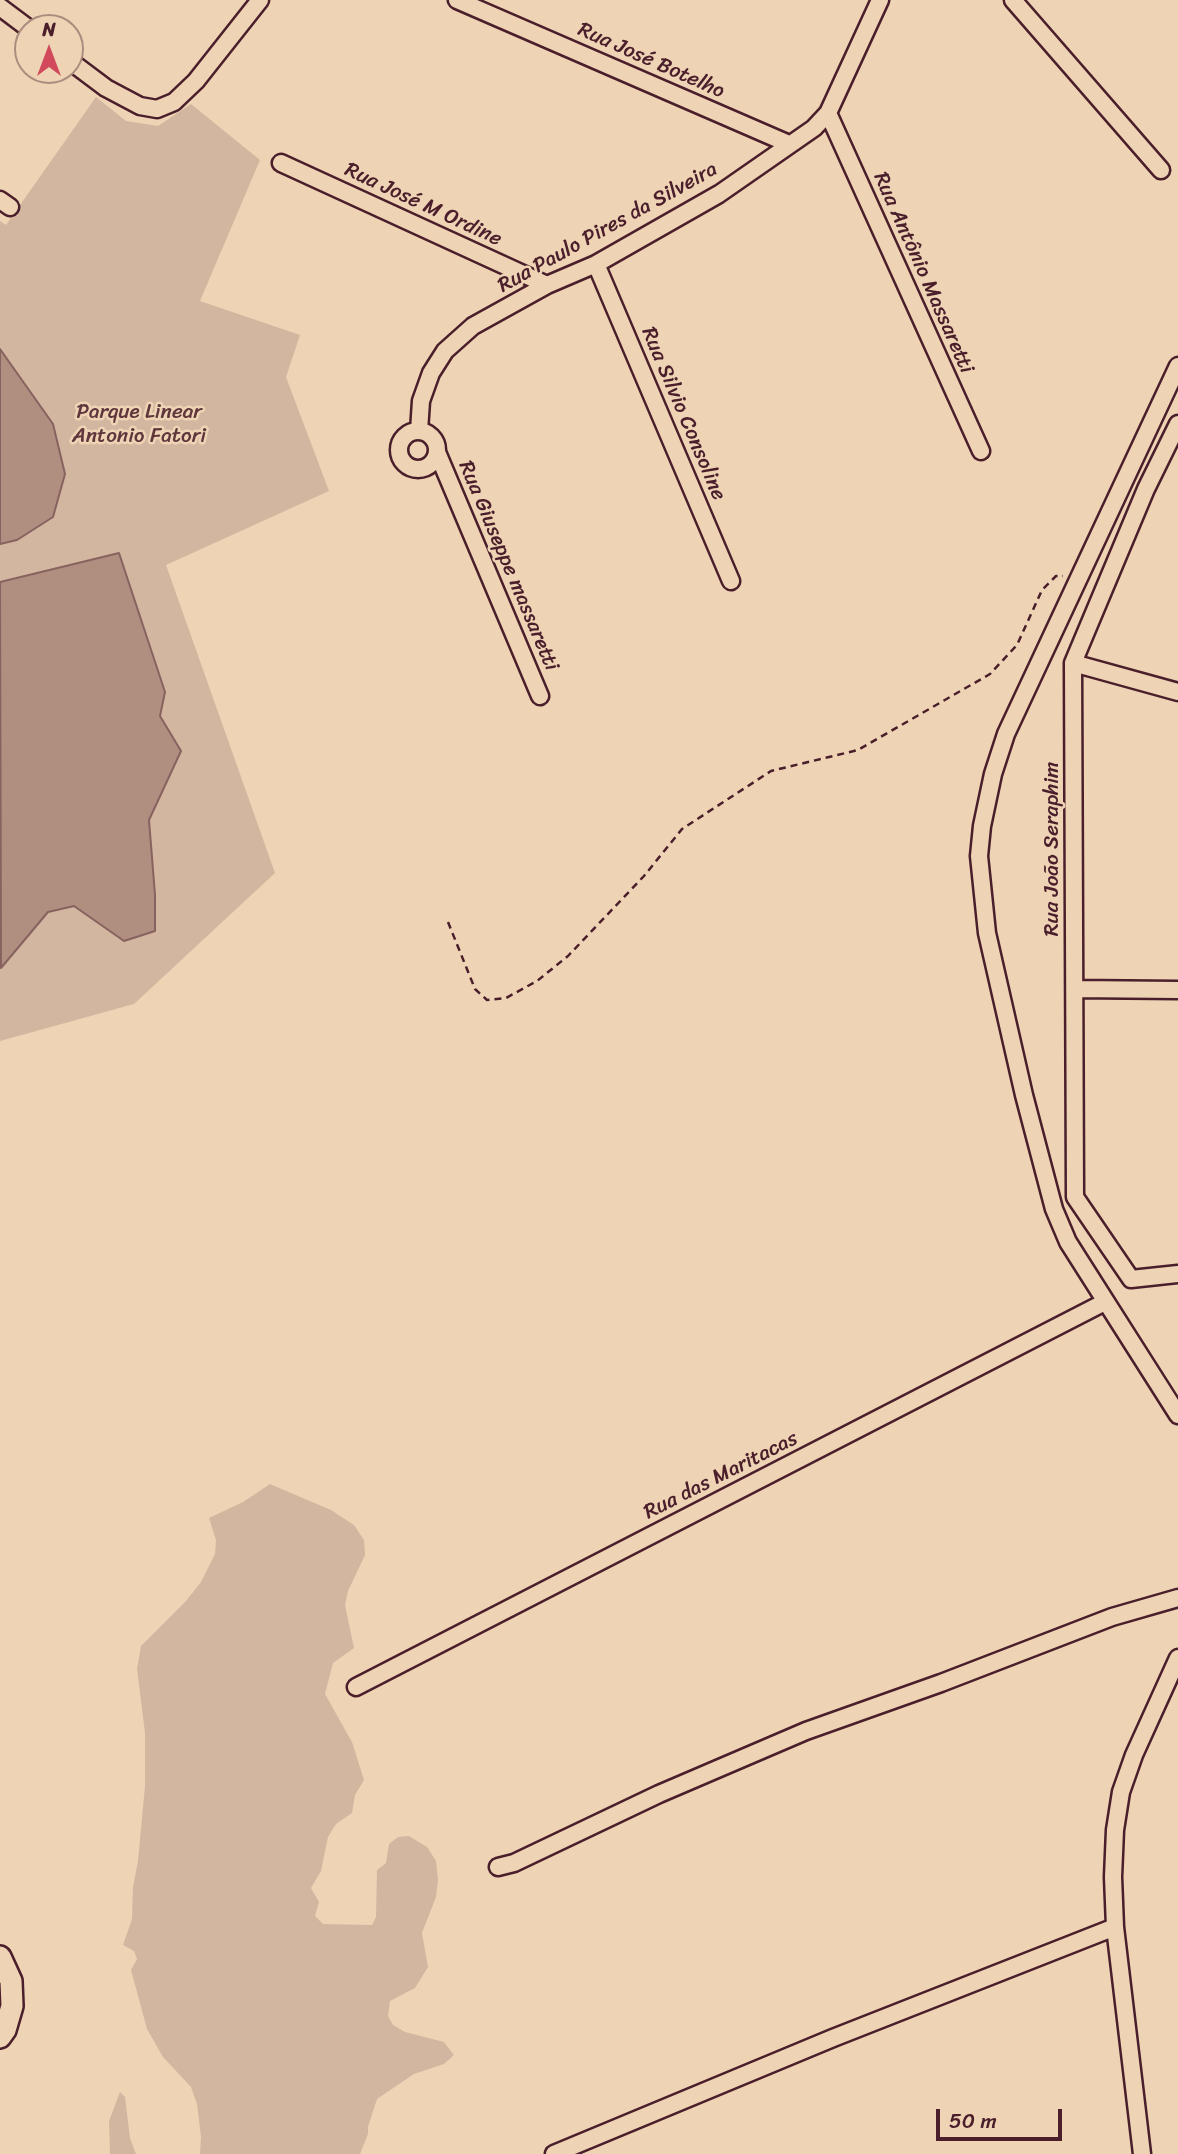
<!DOCTYPE html>
<meta charset="utf-8">
<style>
body{margin:0}
#map{position:relative;width:1178px;height:2154px;overflow:hidden;background:#eed4b5;font-family:Sriracha,sans-serif}
canvas{display:block}
.north{position:absolute;left:14px;top:14px;width:70px;height:70px;box-sizing:border-box;background:#eed4b5;border:2px solid #ac8c7e;border-radius:50%;rotate:0deg;font-size:19px;font-weight:700;line-height:28px;text-align:center;color:#4a1f2b}
.north::after{content:'';display:block;margin:auto;width:24px;height:32px;background:#d1495b;clip-path:polygon(50% 0,100% 100%,50% 72%,0 100%)}
.scale{position:absolute;left:936px;top:2109px;width:126px;height:32px;box-sizing:border-box;border:4px solid #4a1f2b;border-top:0;padding-left:9px;font-size:21px;line-height:24px;white-space:nowrap;color:#4a1f2b;-webkit-text-stroke:5px #eed4b5;paint-order:stroke}
</style>
<div id="map">
<canvas width="1178" height="2154"></canvas>
<div class="north">N</div>
<div class="scale">50 m</div>
</div>
<script>
const context = document.querySelector('canvas').getContext('2d');
context.lineJoin = 'round';
function paint(path, color) { context.fillStyle = color; context.fill(path, 'evenodd'); }
const shape = rows => new Path2D(rows.map(r => 'M' + r).join(''));
function stroke(path, color, width, dash) { context.strokeStyle = color; context.lineWidth = width; context.lineCap = dash ? 'butt' : 'round'; context.setLineDash(dash || []); context.stroke(path); }
function label(font, color, halo, rows, align = 'center') {
  context.font = font + ' Sriracha,sans-serif'; context.lineWidth = 5; context.setLineDash([]); context.textBaseline = 'middle'; context.strokeStyle = halo; context.fillStyle = color; for (const [text, x, y, turn = 0] of rows) {
    context.save(); context.translate(x, y); context.rotate((+turn || 0) * Math.PI / 180); context.textAlign = isNaN(turn) ? turn : align; if (halo) context.strokeText(text, 0, 0); context.fillText(text, 0, 0); context.restore();
  }
}
paint(shape([
 [96,97,126,121,158,126,191,104,260,160,200,301,300,335,286,377,329,491,166,565,275,873,134,1004,0,1041,0,221,6,225],
 [270,1484,331,1510,354,1525,364,1540,365,1555,348,1591,345,1605,354,1648,333,1663,325,1694,352,1742,364,1780,355,1795,352,1813,336,1824,328,1837,321,1871,311,1888,319,1902,315,1916,323,1924,372,1925,376,1917,377,1870,386,1863,389,1844,398,1837,409,1836,427,1847,436,1861,438,1880,436,1897,422,1933,428,1967,415,1988,390,2001,388,2016,393,2025,405,2032,444,2042,454,2055,444,2064,414,2074,377,2099,368,2127,368,2134,360,2154,200,2154,201,2137,197,2104,191,2087,163,2057,147,2029,131,1970,137,1959,134,1951,123,1945,132,1919,133,1887,138,1861,145,1786,145,1733,137,1669,141,1646,186,1601,201,1582,215,1554,216,1540,209,1518,243,1502],
 [120,2092,125,2097,130,2138,136,2154,110,2154,109,2121]
]), '#d3b69f');
const water = shape([
 [0,349,53,424,65,474,53,517,17,540,0,544,0,349],
 [119,553,165,692,160,716,181,751,149,820,155,895,155,931,124,941,74,906,48,912,1,968,0,582,119,553]
]);
paint(water, '#b08f81');
stroke(water, '#87625f', 2);
const minor = shape([
 [457,0,789,144],
 [1013,0,1161,170],
 [0,7,28,28],
 [70,61,106,88,140,106,157,109,174,102,196,81,260,0],
 [828,113,981,451],
 [281,163,547,285],
 [0,200,10,207],
 [596,264,731,581],
 [1178,366,1006,734,993,774,982,826,979,856,987,933,1024,1095,1054,1209,1068,1242,1178,1415],
 [1178,424,1146,489,1073,663,1075,1197,1131,1279,1178,1274],
 [419,431,421,401,431,373,445,351,473,326,547,285,596,264,719,194,814,128,828,113,880,0],
 '399 450a19 19 0 1 1 38 0a19 19 0 1 1-38 0Z',
 [437,452,540,696],
 [1073,663,1178,692],
 [1075,989,1178,990],
 [356,1687,1105,1302],
 [498,1867,514,1863,659,1794,806,1731,941,1683,1112,1617,1178,1598],
 [554,2154,833,2038,1115,1927],
 [1142,2154,1115,1927,1113,1877,1115,1830,1121,1792,1134,1755,1178,1658]
]);
const secondary = shape([
 [0,1957,11,1981,12,2006,5,2030,0,2037]
]);
stroke(minor, '#4a1f2b', 21);
stroke(secondary, '#4a1f2b', 26);
stroke(shape([
 [448,922,475,989,487,1000,506,998,537,981,568,956,644,876,682,829,771,771,858,750,990,674,1017,645,1042,590,1056,576,1063,576]
]), '#4a1f2b', 2.5, [7, 5]);
stroke(minor, '#eed4b5', 16);
stroke(secondary, '#eed4b5', 21);
label('21px', '#4a1f2b', '#eed4b5', [
 ["Rua José Botelho",651,61,24],
 ["Rua José M Ordine",423,205,25],
 ["Rua Paulo Pires da Silveira",608,228,-29],
 ["Rua Antônio Massaretti",923,273,66],
 ["Rua Silvio Consoline",683,414,67],
 ["Rua Giuseppe massaretti",508,566,67],
 ["Rua João Seraphim",1053,849,-90],
 ["Rua das Maritacas",721,1476,-27]
]);
label('21px', '#5f363c', '#eed4b5', [
 ["Parque Linear",139,413],
 ["Antonio Fatori",139,437]
]);
</script>
